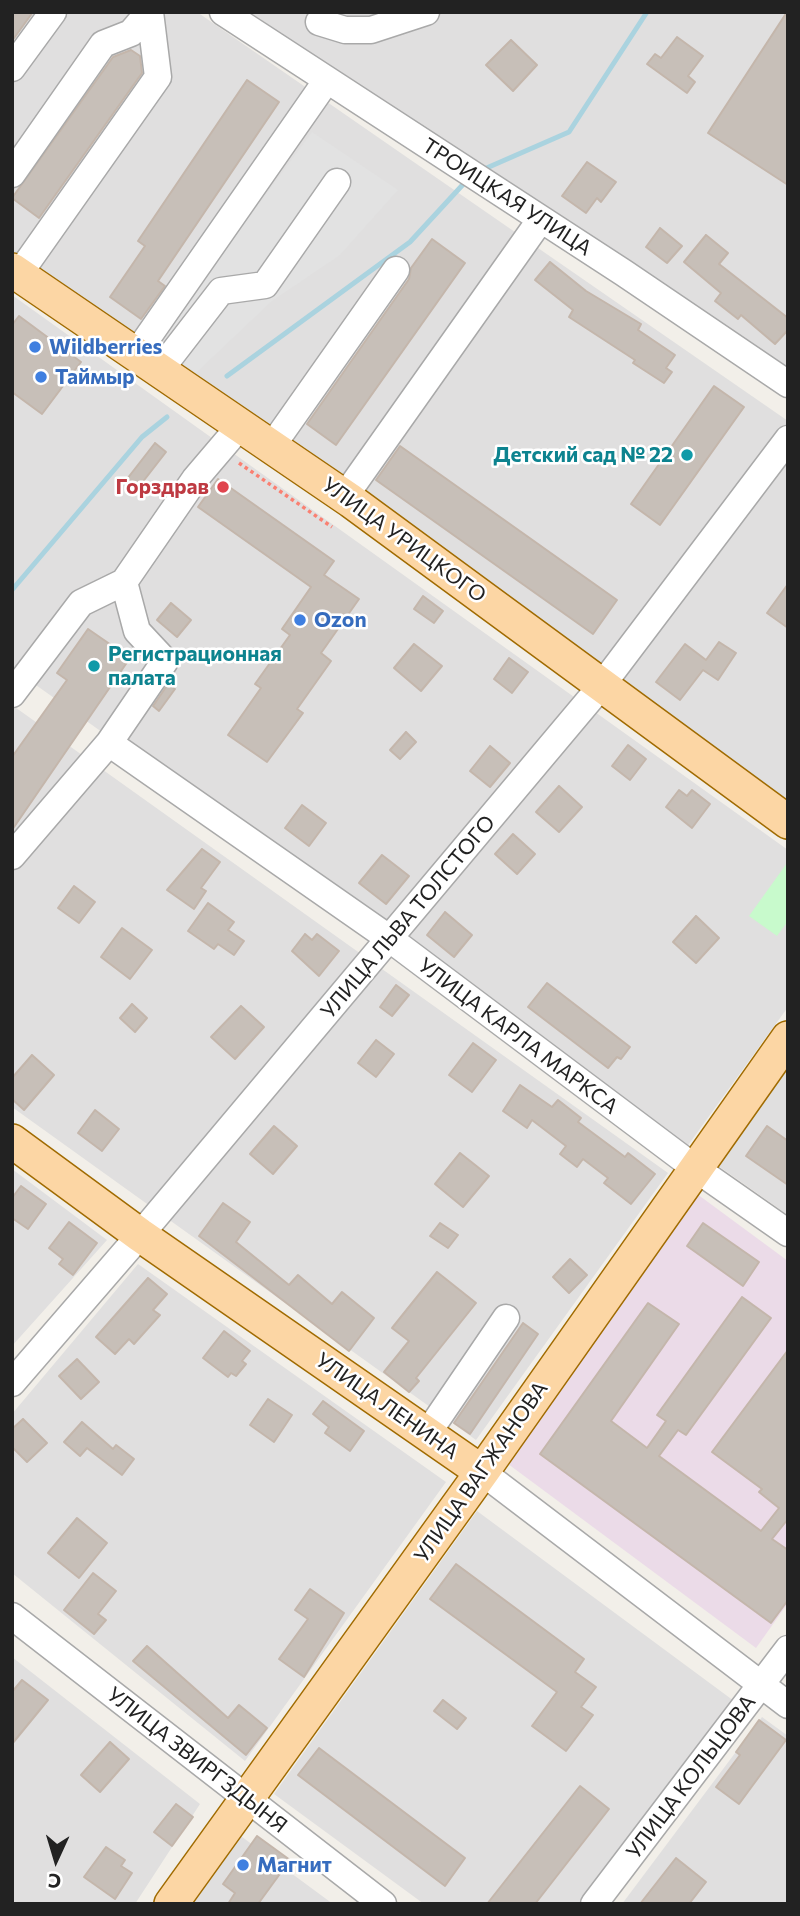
<!DOCTYPE html>
<meta charset="utf-8">
<style>
body{margin:0}
#map{position:relative;width:800px;height:1916px;overflow:hidden;background:#f2efe9;font-family:Commissioner,sans-serif}
canvas{display:block}
.frame{position:absolute;inset:0;border:14px solid #222;pointer-events:none}
.north{position:absolute;left:21px;top:1825px;width:70px;height:70px;-webkit-text-stroke:5px #fff;paint-order:stroke;rotate:184deg;font-size:19px;font-weight:700;line-height:28px;text-align:center;color:#222}
.north::after{content:'';display:block;margin:auto;width:24px;height:32px;background:#222;clip-path:polygon(50% 0,100% 100%,50% 72%,0 100%)}
</style>
<div id="map">
<canvas width="800" height="1916"></canvas>
<div class="frame"></div>
<div class="north">С</div>
</div>
<script>
const context = document.querySelector('canvas').getContext('2d');
context.lineJoin = 'round';
function paint(path, color) { context.fillStyle = color; context.fill(path, 'evenodd'); }
const shape = rows => new Path2D(rows.map(r => 'M' + r).join(''));
function stroke(path, color, width, dash) { context.strokeStyle = color; context.lineWidth = width; context.lineCap = dash ? 'butt' : 'round'; context.setLineDash(dash || []); context.stroke(path); }
function label(font, color, halo, rows, align = 'center') {
  context.font = font + ' Commissioner,sans-serif'; context.lineWidth = 5; context.setLineDash([]); context.textBaseline = 'middle'; context.strokeStyle = halo; context.fillStyle = color; for (const [text, x, y, turn = 0] of rows) {
    context.save(); context.translate(x, y); context.rotate((+turn || 0) * Math.PI / 180); context.textAlign = isNaN(turn) ? turn : align; if (halo) context.strokeText(text, 0, 0); context.fillText(text, 0, 0); context.restore();
  }
}
paint(shape([
 [12,12,197,12,788,421,788,813,12,257],
 [250,12,788,12,788,384],
 [12,295,788,850,788,1007,686,1148,12,668],
 [12,705,668,1173,476,1440,12,1107],
 [788,1065,788,1215,717,1165],
 [12,1169,107,1240,12,1346],
 [138,1264,446,1482,245,1761,12,1573,12,1414],
 [477,1511,734,1701,579,1904,424,1904,274,1794],
 [12,1657,200,1804,135,1904,12,1904],
 [762,1717,788,1736,788,1904,622,1904],
 [234,1831,333,1904,183,1904]
]), '#e0dfdf');
paint(shape([
 [693,1191,788,1261,788,1603,756,1648,500,1458]
]), '#ebdbe8');
paint(shape([
 [787,863,788,921,777,936,749,916]
]), '#c8facc');
paint(shape([
 [312,132,398,190,340,255,272,301,196,373,155,344]
]), '#e2e2e2');
stroke(shape([
 [482,170,569,132,647,12],
 [227,376,410,242,468,179],
 [12,590,142,437,167,417]
]), '#aad3df', 5);
const building = shape([
 [12,12,33,12,12,41,12,12],
 [787,12,788,12,788,185,708,133,787,12],
 [677,37,703,56,688,76,695,82,687,93,647,64,655,54,661,58,677,37],
 [511,40,537,65,513,91,486,65,511,40],
 [131,50,140,56,142,73,39,218,12,198,113,57,131,50],
 [247,80,279,102,158,281,165,286,141,319,110,297,145,246,138,241,247,80],
 [587,162,616,182,601,202,597,198,586,213,562,196,587,162],
 [660,228,682,246,667,263,646,247,660,228],
 [706,235,728,253,719,264,788,318,788,330,775,344,741,315,738,319,715,301,721,293,684,262,706,235],
 [432,239,465,263,336,445,307,424,409,279,411,268,432,239],
 [550,262,586,291,641,324,638,330,675,355,666,368,672,372,664,383,633,363,635,360,569,317,573,310,535,280,550,262],
 [19,316,81,362,42,414,12,392,12,325,19,316],
 [714,386,744,407,660,525,631,504,714,386],
 [155,443,166,452,138,488,127,479,155,443],
 [400,446,617,600,593,634,376,480,400,446],
 [218,479,334,561,324,575,359,599,321,653,331,661,297,709,303,713,267,762,228,735,261,688,255,684,290,635,282,629,311,587,198,507,218,479],
 [788,584,788,628,767,613,788,584],
 [423,596,443,611,434,623,414,609,423,596],
 [171,603,191,620,177,637,157,620,171,603],
 [88,629,130,658,12,830,12,757,67,680,57,673,88,629],
 [719,642,736,653,718,680,703,670,680,700,656,682,685,644,706,660,719,642],
 [414,644,442,666,421,691,394,668,414,644],
 [509,658,528,672,512,693,494,679,509,658],
 [168,684,175,689,159,711,153,706,168,684],
 [406,732,416,742,400,759,390,750,406,732],
 [628,745,646,759,630,780,612,766,628,745],
 [490,746,510,763,490,787,470,771,490,746],
 [559,786,582,807,559,832,536,812,559,786],
 [679,790,687,796,692,790,710,804,692,828,666,807,679,790],
 [302,805,326,823,309,846,285,828,302,805],
 [513,834,535,854,517,874,495,854,513,834],
 [202,849,220,862,201,888,206,891,194,909,167,890,202,849],
 [382,855,409,876,386,904,359,883,382,855],
 [74,886,95,902,79,923,58,908,74,886],
 [208,903,234,922,228,930,244,941,234,955,218,944,214,949,188,931,208,903],
 [445,912,472,935,454,957,427,935,445,912],
 [696,916,719,938,696,963,673,942,696,916],
 [122,928,152,950,130,979,101,957,122,928],
 [305,934,312,940,317,934,339,951,319,976,292,951,305,934],
 [547,983,630,1047,621,1059,617,1057,608,1068,528,1007,547,983],
 [396,985,409,995,392,1016,380,1007,396,985],
 [132,1004,147,1018,135,1032,120,1018,132,1004],
 [241,1006,264,1027,235,1059,211,1037,241,1006],
 [376,1040,394,1054,376,1077,358,1063,376,1040],
 [473,1043,496,1060,472,1092,449,1075,473,1043],
 [32,1055,54,1075,24,1110,12,1099,12,1078,32,1055],
 [520,1085,552,1107,558,1100,581,1118,578,1122,625,1157,628,1153,655,1174,631,1204,604,1183,608,1178,583,1159,577,1167,560,1154,566,1146,532,1120,527,1128,503,1111,520,1085],
 [95,1110,119,1129,102,1151,78,1133,95,1110],
 [274,1126,297,1146,273,1174,250,1154,274,1126],
 [767,1126,788,1141,788,1185,746,1156,767,1126],
 [460,1153,489,1176,463,1207,435,1184,460,1153],
 [21,1186,46,1204,28,1229,12,1218,12,1198,21,1186],
 [223,1203,250,1222,236,1242,289,1285,298,1275,332,1304,342,1292,374,1318,349,1351,199,1236,223,1203],
 [69,1222,97,1243,73,1275,59,1264,63,1259,49,1248,69,1222],
 [440,1223,458,1235,448,1248,430,1236,440,1223],
 [703,1223,759,1262,743,1286,687,1246,703,1223],
 [570,1259,587,1275,569,1293,553,1277,570,1259],
 [437,1272,476,1303,416,1378,419,1381,409,1392,384,1372,409,1341,392,1328,437,1272],
 [148,1278,167,1294,153,1310,160,1315,134,1344,129,1339,115,1354,96,1337,148,1278],
 [742,1297,771,1318,686,1435,678,1430,659,1456,761,1531,779,1508,759,1492,762,1489,712,1452,788,1350,788,1519,772,1539,788,1550,788,1600,771,1623,540,1454,648,1303,679,1324,611,1421,647,1448,666,1421,657,1415,742,1297],
 [523,1323,538,1334,470,1434,454,1423,523,1323],
 [224,1331,250,1351,242,1361,246,1364,236,1376,231,1373,228,1377,203,1358,224,1331],
 [77,1359,99,1382,81,1399,59,1376,77,1359],
 [268,1399,292,1415,274,1442,250,1425,268,1399],
 [323,1401,364,1431,350,1451,325,1433,329,1427,313,1414,323,1401],
 [23,1419,47,1443,27,1462,12,1447,12,1429,23,1419],
 [82,1422,113,1449,116,1445,134,1459,122,1475,87,1448,80,1456,64,1442,82,1422],
 [77,1518,107,1543,79,1578,48,1553,77,1518],
 [456,1564,584,1659,575,1672,596,1687,581,1707,593,1715,566,1751,532,1726,557,1692,430,1599,456,1564],
 [93,1573,116,1591,98,1614,106,1620,94,1634,64,1610,93,1573],
 [310,1589,344,1613,304,1677,279,1659,308,1619,295,1610,310,1589],
 [147,1646,228,1718,239,1705,267,1728,246,1755,133,1661,147,1646],
 [22,1680,48,1700,12,1744,12,1692,22,1680],
 [443,1700,466,1718,457,1729,434,1711,443,1700],
 [759,1720,786,1740,739,1804,716,1787,740,1755,736,1752,759,1720],
 [110,1742,129,1759,100,1792,81,1775,110,1742],
 [319,1748,465,1858,445,1886,298,1775,319,1748],
 [580,1786,609,1809,535,1904,487,1904,580,1786],
 [176,1804,193,1817,172,1846,154,1832,176,1804],
 [257,1836,290,1860,258,1904,228,1904,235,1893,223,1884,257,1836],
 [106,1847,125,1860,121,1866,132,1873,115,1899,84,1877,106,1847],
 [676,1858,706,1882,689,1904,640,1904,676,1858]
]);
paint(building, '#c7bfb8');
stroke(building, '#c4b6ab', 2);
const minor = shape([
 [223,12,624,273,788,384],
 [319,22,345,30,371,30,426,12],
 [12,68,53,12],
 [12,174,103,44,131,33,149,12],
 [19,274,158,77,150,12],
 [136,354,327,80],
 [160,370,221,291,265,285,337,182],
 [272,446,396,270],
 [345,496,541,219],
 [12,694,81,603,124,582,195,479,241,425],
 [109,743,390,939,695,1168,788,1233],
 [12,856,109,743,165,661,137,631,124,582],
 [12,1383,140,1235,602,685,788,439],
 [427,1434,506,1318],
 [482,1472,788,1705],
 [12,1616,383,1904],
 [594,1904,788,1649]
]);
const major = shape([
 [12,270,351,501,788,822],
 [12,1141,140,1235,482,1472],
 [171,1904,482,1472,788,1038]
]);
stroke(minor, '#a9a9a9', 29);
stroke(major, '#a06b00', 36);
stroke(shape([
 [239,463,332,527]
]), '#fa8072', 3.5, [3.5, 3.5]);
stroke(minor, '#fff', 26);
stroke(major, '#fcd6a4', 33);
for (const [x, y, r, color] of [
 [35,347,7,"#3f7fe0"],
 [41,377,7,"#3f7fe0"],
 [687,455,7,"#0f9aa8"],
 [223,487,7,"#e0444e"],
 [300,620,7,"#3f7fe0"],
 [94,666,7,"#0f9aa8"],
 [243,1865,7,"#3f7fe0"]
]) { const dot = new Path2D(); dot.arc(x, y, r, 0, 2 * Math.PI); context.fillStyle = color; context.fill(dot); stroke(dot, '#fff', 2.5); }
label('21px', '#222', '#fff', [
 ["ТРОИЦКАЯ УЛИЦА",507,197,33],
 ["УЛИЦА УРИЦКОГО",404,540,36],
 ["УЛИЦА ЛЬВА ТОЛСТОГО",408,917,-50],
 ["УЛИЦА КАРЛА МАРКСА",518,1036,37],
 ["УЛИЦА ЛЕНИНА",387,1406,35],
 ["УЛИЦА ВАГЖАНОВА",481,1472,-55],
 ["УЛИЦА ЗВИРГЗДЫНЯ",197,1760,38],
 ["УЛИЦА КОЛЬЦОВА",691,1777,-53]
]);
label('bold 21px', '#366cbe', '#fff', [
 ["Wildberries",49,347],
 ["Таймыр",55,377],
 ["Ozon",314,620],
 ["Магнит",257,1865]
], 'left');
label('bold 21px', '#0d838f', '#fff', [
 ["Детский сад № 22",673,455],
 ["Регистрационная",108,654,"left"],
 ["палата",108,678,"left"]
], 'right');
label('bold 21px', '#be3a42', '#fff', [
 ["Горздрав",209,487]
], 'right');
</script>
